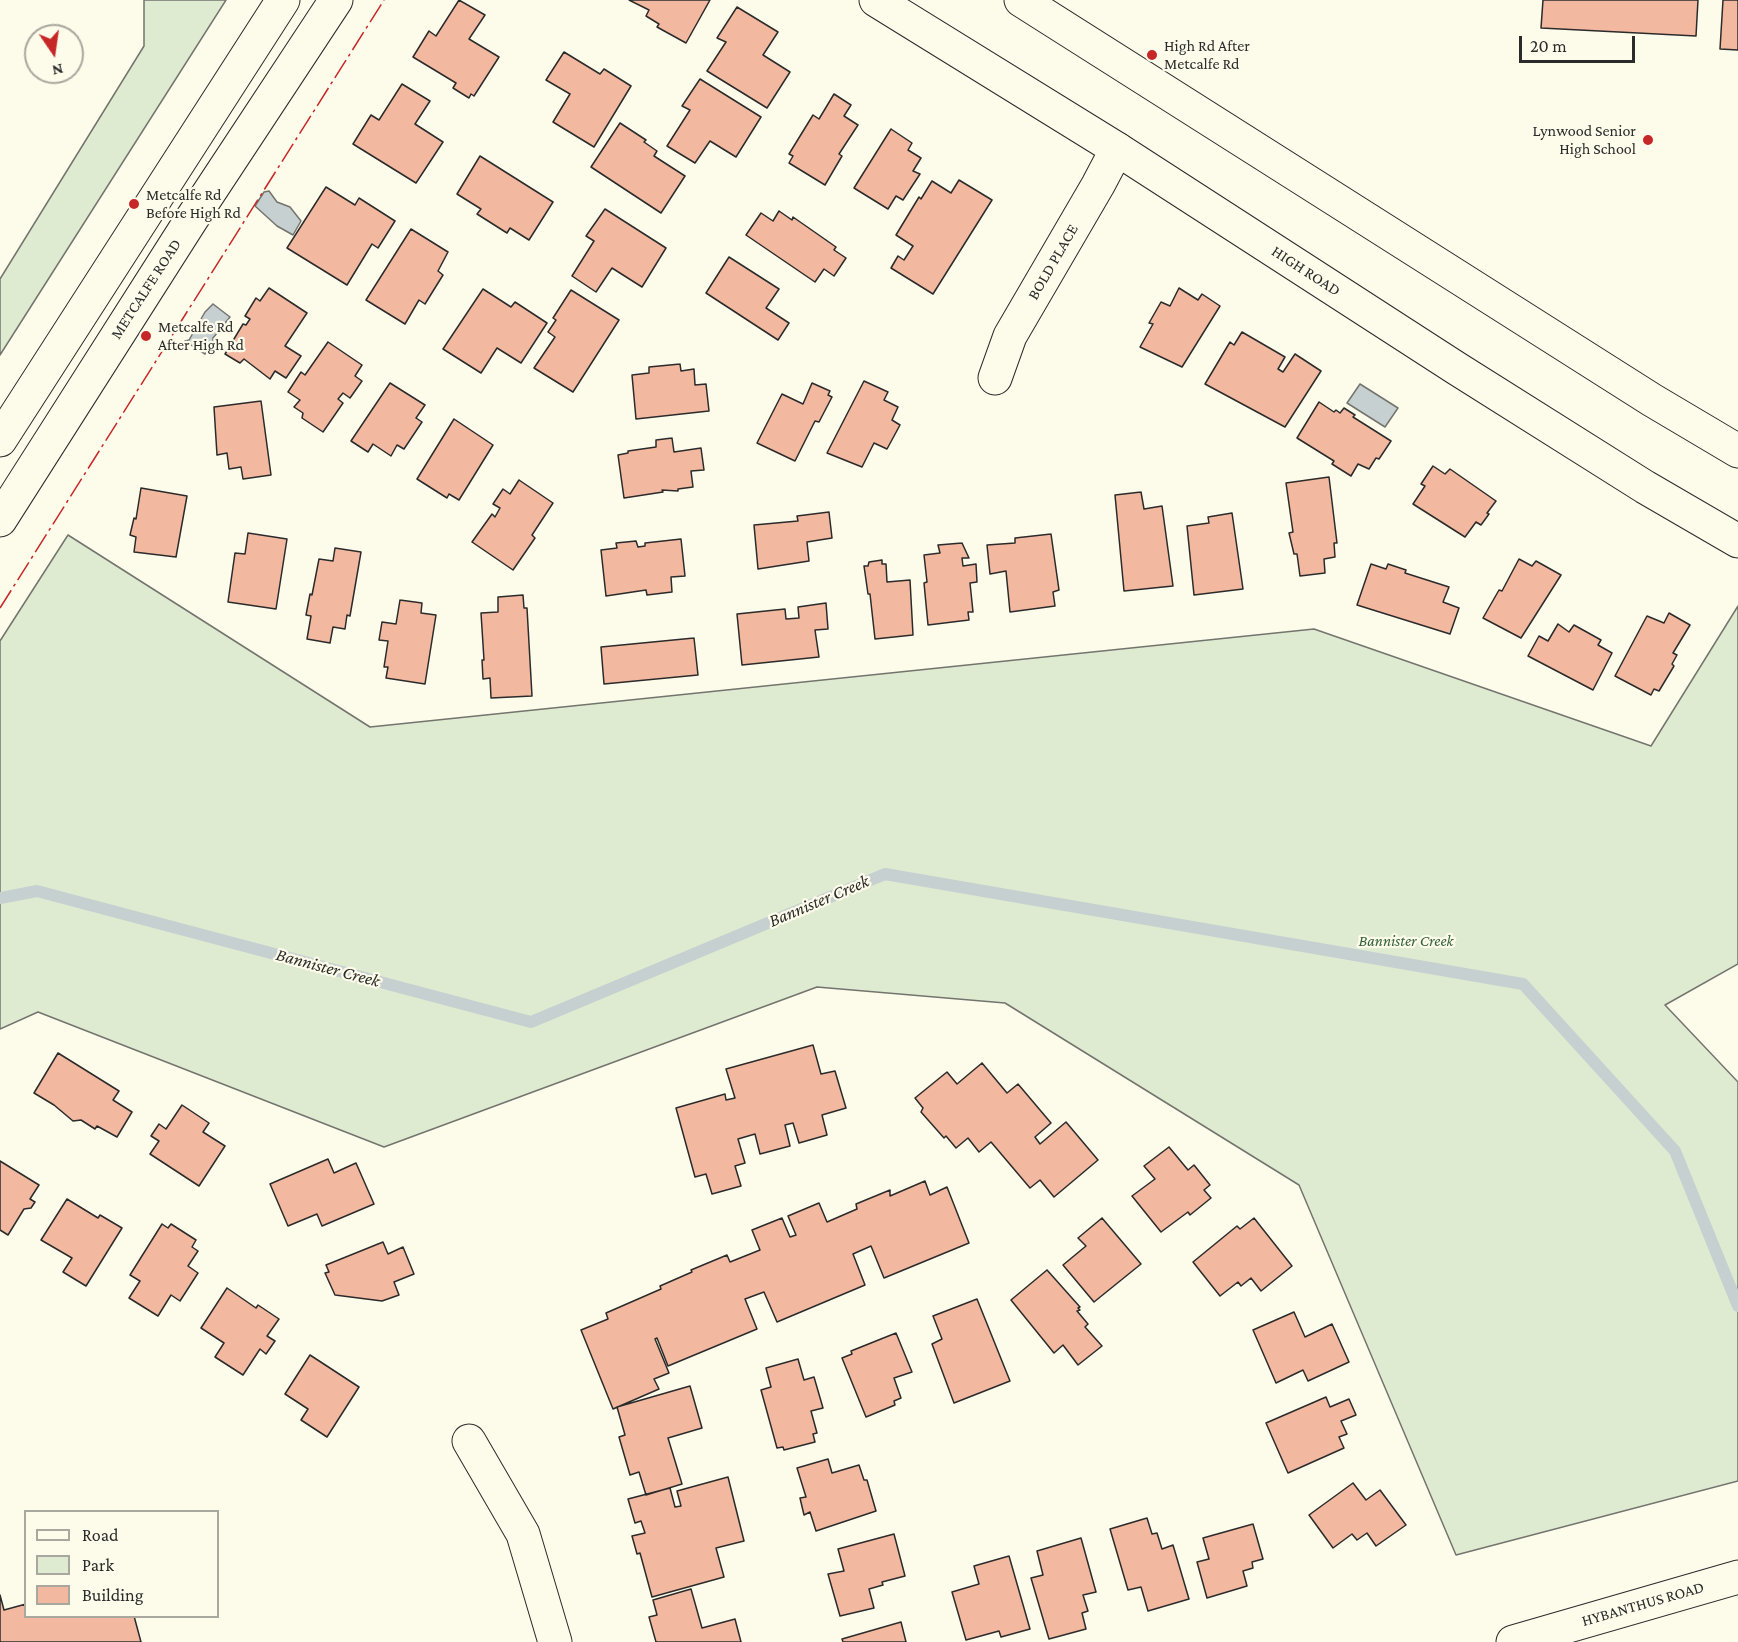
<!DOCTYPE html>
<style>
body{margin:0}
#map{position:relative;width:1738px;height:1642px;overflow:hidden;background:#fdfbea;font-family:"Crimson Pro",serif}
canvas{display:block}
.legend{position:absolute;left:24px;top:1510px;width:195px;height:108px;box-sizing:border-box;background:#fdfbea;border:2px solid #a9a89e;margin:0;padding:8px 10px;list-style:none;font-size:18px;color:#2b2b2b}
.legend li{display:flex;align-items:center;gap:12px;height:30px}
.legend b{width:30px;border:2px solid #a9a89e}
.north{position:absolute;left:24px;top:24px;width:60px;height:60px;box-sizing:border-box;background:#fdfbea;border:2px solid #a9a89e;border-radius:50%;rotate:167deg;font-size:16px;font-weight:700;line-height:24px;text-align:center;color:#2b2b2b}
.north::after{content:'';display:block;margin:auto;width:21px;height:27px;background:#c62828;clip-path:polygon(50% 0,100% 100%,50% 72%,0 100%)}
.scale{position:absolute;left:1519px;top:36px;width:116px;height:27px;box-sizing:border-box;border:3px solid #2b2b2b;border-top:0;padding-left:8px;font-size:18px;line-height:21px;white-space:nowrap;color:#2b2b2b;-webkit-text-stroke:4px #fdfbea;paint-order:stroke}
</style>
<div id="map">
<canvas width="1738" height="1642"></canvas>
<ul class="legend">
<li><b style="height:8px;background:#fdfbea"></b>Road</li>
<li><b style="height:16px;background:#deebd1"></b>Park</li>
<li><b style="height:16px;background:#f2b8a0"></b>Building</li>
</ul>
<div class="north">N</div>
<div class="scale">20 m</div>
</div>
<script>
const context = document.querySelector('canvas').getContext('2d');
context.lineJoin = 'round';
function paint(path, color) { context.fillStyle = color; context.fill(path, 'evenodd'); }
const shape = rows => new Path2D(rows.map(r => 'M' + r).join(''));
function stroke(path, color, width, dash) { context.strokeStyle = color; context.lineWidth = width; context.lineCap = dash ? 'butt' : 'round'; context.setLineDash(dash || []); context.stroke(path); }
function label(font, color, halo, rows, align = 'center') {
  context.font = font + ' "Crimson Pro",serif'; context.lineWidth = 4.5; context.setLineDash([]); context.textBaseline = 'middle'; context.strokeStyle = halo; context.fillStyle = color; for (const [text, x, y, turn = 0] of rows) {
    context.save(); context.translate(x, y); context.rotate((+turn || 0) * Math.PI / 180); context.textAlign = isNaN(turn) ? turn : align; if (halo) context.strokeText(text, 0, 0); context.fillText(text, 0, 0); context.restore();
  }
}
const green = shape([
 [144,0,226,0,0,355,0,279,144,46,144,0],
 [68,535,370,727,1314,629,1651,746,1738,606,1738,964,1665,1005,1738,1082,1738,1481,1456,1555,1299,1185,1005,1003,817,987,384,1147,38,1012,0,1029,0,641,68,535]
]);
paint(green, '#deebd1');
stroke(green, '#74746e', 1.5);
const water = shape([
 [269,191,277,202,290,207,301,221,293,235,277,226,255,206,264,192,269,191],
 [213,304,230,317,213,338,213,342,205,354,185,341,189,340,205,312,213,304],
 [1360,384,1398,408,1385,427,1347,403,1360,384]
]);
paint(water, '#c7d0d0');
stroke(water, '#74746e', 1.5);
stroke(shape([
 [0,898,37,891,531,1022,885,874,1523,984,1675,1151,1738,1306]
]), '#c7d0d0', 12);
const building = shape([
 [459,0,485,15,469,39,499,57,474,96,471,94,469,98,453,88,456,83,413,57,429,31,436,36,459,0],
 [629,0,710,0,686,43,657,27,659,24,646,16,649,10,629,0],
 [1543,0,1698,0,1696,36,1541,28,1543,0],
 [1723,0,1738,0,1738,50,1720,49,1723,0],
 [737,7,778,32,763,55,790,72,767,108,707,71,726,42,717,38,737,7],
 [564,52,600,74,604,69,631,86,594,147,553,122,570,94,546,80,564,52],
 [700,79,761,117,736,157,710,141,695,163,667,146,690,110,682,106,700,79],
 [402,84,430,101,415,124,443,142,416,183,353,144,371,115,379,120,402,84],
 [834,94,851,105,844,116,858,125,839,154,842,156,825,185,789,163,793,156,789,154,813,115,819,119,834,94],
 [620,123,646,140,644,142,657,151,654,156,685,176,661,213,591,167,620,123],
 [891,129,912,143,908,150,921,158,913,171,920,174,903,200,896,196,888,209,854,188,891,129],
 [480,156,553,202,529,240,510,228,507,233,477,214,481,209,457,194,480,156],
 [959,180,992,200,933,294,891,268,898,256,904,260,913,246,896,235,919,197,921,199,932,181,951,193,959,180],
 [326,187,355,205,359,198,395,221,378,248,372,244,347,285,287,248,326,187],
 [605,209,666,248,642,287,612,268,596,292,572,276,594,241,586,236,605,209],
 [779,211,792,220,793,217,836,247,834,250,846,258,834,276,824,269,815,282,746,235,761,213,773,221,779,211],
 [411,229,448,252,438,271,443,275,425,304,419,300,405,324,366,300,411,229],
 [729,257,779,289,766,308,789,323,778,340,706,293,729,257],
 [269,288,307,313,285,346,301,356,286,378,275,371,270,379,244,359,240,363,225,354,243,324,246,325,250,319,245,316,256,298,260,301,269,288],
 [1179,288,1198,300,1202,294,1220,306,1182,367,1140,347,1153,324,1149,323,1161,302,1170,306,1179,288],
 [483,289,511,307,515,302,547,323,521,363,497,348,481,373,443,349,483,289],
 [571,290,619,320,573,392,534,368,555,337,548,332,556,320,553,318,571,290],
 [1242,332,1285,357,1278,369,1283,372,1295,354,1321,371,1285,427,1205,384,1230,342,1234,345,1242,332],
 [328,342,362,365,355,376,362,381,350,398,343,393,338,399,343,403,323,432,302,418,303,413,294,407,300,400,288,392,301,372,305,375,328,342],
 [680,364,681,371,694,369,695,385,706,384,709,411,636,419,632,375,649,373,649,367,680,364],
 [864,381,888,392,884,400,898,407,892,420,900,425,887,449,874,443,862,467,827,453,864,381],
 [390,383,425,405,416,418,422,422,404,449,397,445,391,456,373,444,368,452,351,441,390,383],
 [812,383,830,391,828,395,832,397,819,422,815,421,795,461,757,443,782,394,803,404,812,383],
 [261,401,271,475,243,479,241,467,229,469,227,453,217,455,214,407,261,401],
 [1319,402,1334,412,1336,410,1340,413,1344,408,1355,415,1353,417,1391,441,1379,459,1376,458,1369,469,1358,464,1351,476,1332,464,1334,461,1297,438,1319,402],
 [454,419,493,445,459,500,449,494,447,498,417,479,454,419],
 [672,438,674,452,701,448,704,470,691,471,693,487,678,489,678,491,662,490,663,492,624,498,618,455,628,453,628,451,656,447,656,440,672,438],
 [1433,466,1445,474,1450,469,1496,501,1487,513,1489,514,1481,525,1476,522,1465,537,1413,504,1425,486,1421,484,1433,466],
 [1329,477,1337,543,1334,543,1335,557,1324,559,1325,573,1300,576,1297,554,1294,554,1289,533,1293,532,1286,483,1329,477],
 [519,480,553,503,532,535,535,538,513,570,472,542,492,514,495,517,500,508,493,504,503,489,510,494,519,480],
 [141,488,187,496,176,557,134,552,136,537,130,535,134,518,136,519,141,488],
 [1141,492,1144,509,1162,506,1173,586,1124,591,1115,495,1141,492],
 [829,512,832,538,807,542,809,561,758,569,754,525,798,521,797,516,829,512],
 [1232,513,1243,589,1194,595,1187,526,1209,523,1208,517,1232,513],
 [248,533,287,539,276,609,228,602,235,553,245,554,248,533],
 [1051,534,1059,590,1053,592,1055,606,1010,612,1006,571,990,574,987,545,1015,543,1015,538,1051,534],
 [681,539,685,576,671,577,672,592,647,595,646,590,606,596,601,550,617,548,616,543,636,541,638,547,645,546,645,543,681,539],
 [962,543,969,558,962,558,963,566,976,564,977,582,970,583,973,612,968,612,969,620,928,625,924,583,927,582,924,555,940,553,938,545,962,543],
 [335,548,361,552,350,616,347,615,345,629,333,627,330,643,307,639,311,616,306,615,310,594,312,595,319,559,333,561,335,548],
 [1519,559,1532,566,1536,561,1561,575,1521,638,1483,618,1499,590,1502,591,1519,559],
 [882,560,882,564,886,564,887,582,910,580,913,635,875,639,870,594,868,594,864,566,868,566,869,562,882,560],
 [1371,564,1386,569,1388,564,1406,570,1405,573,1449,587,1443,602,1459,608,1450,634,1357,605,1371,564],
 [523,595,524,608,527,608,532,696,491,698,490,678,483,679,482,660,484,660,481,613,498,612,498,597,523,595],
 [400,600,422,603,421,613,436,615,425,684,386,678,388,667,384,667,388,641,379,640,382,622,396,624,400,600],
 [826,603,828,629,815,630,819,657,742,665,737,614,785,609,786,619,799,618,798,607,826,603],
 [1669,613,1690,625,1673,653,1677,655,1672,664,1674,666,1659,691,1654,689,1651,695,1615,676,1647,616,1664,623,1669,613],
 [1558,624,1569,632,1574,625,1601,640,1598,645,1612,653,1593,690,1528,656,1539,636,1548,641,1558,624],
 [694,638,698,675,604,684,601,647,694,638],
 [813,1045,821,1074,835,1071,846,1108,822,1115,827,1135,799,1143,793,1123,785,1125,790,1146,760,1154,755,1134,738,1139,745,1163,735,1166,741,1186,712,1194,706,1174,695,1177,676,1108,725,1094,726,1100,735,1098,726,1069,813,1045],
 [58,1053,119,1091,113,1100,132,1112,117,1137,97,1126,95,1129,81,1120,73,1121,54,1105,34,1093,58,1053],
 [982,1063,1007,1093,1018,1084,1051,1123,1035,1137,1040,1144,1066,1122,1098,1160,1054,1197,1040,1180,1030,1188,991,1142,979,1152,968,1138,956,1148,946,1136,944,1138,921,1112,923,1108,915,1098,947,1072,957,1084,982,1063],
 [182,1105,209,1123,203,1132,225,1146,199,1186,150,1154,159,1141,151,1136,159,1124,166,1129,182,1105],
 [1169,1147,1188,1170,1194,1165,1210,1185,1204,1190,1211,1198,1190,1215,1188,1212,1161,1232,1132,1196,1155,1179,1144,1166,1169,1147],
 [328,1159,334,1173,356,1163,374,1204,322,1226,317,1214,288,1226,270,1184,328,1159],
 [0,1161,39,1185,30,1199,35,1202,31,1208,24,1209,8,1235,0,1230,0,1161],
 [925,1181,930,1195,947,1187,969,1243,884,1278,871,1246,853,1254,865,1285,777,1322,764,1292,745,1299,757,1329,668,1366,657,1338,655,1339,669,1373,654,1379,659,1389,613,1409,581,1330,608,1319,606,1313,661,1289,660,1286,692,1272,691,1270,727,1255,730,1262,760,1250,752,1230,782,1218,790,1237,796,1235,788,1216,819,1203,827,1222,857,1209,856,1204,890,1190,890,1196,925,1181],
 [67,1199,98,1218,100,1215,122,1228,86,1286,63,1272,72,1258,41,1240,67,1199],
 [1102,1218,1141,1264,1094,1302,1063,1265,1086,1246,1078,1238,1102,1218],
 [1254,1218,1292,1266,1261,1291,1251,1278,1241,1286,1238,1282,1220,1296,1193,1262,1237,1226,1240,1229,1254,1218],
 [162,1224,168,1228,171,1224,196,1240,192,1247,198,1251,188,1266,198,1273,180,1301,171,1295,158,1316,129,1298,140,1281,130,1275,162,1224],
 [383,1242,388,1254,403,1247,414,1274,394,1282,399,1295,382,1301,335,1295,325,1273,329,1272,326,1265,383,1242],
 [1047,1270,1080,1307,1078,1308,1080,1310,1077,1311,1088,1324,1085,1327,1102,1346,1078,1365,1063,1345,1054,1353,1011,1300,1047,1270],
 [227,1288,256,1308,258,1305,279,1319,267,1336,275,1341,266,1354,260,1349,243,1375,215,1357,224,1343,201,1328,227,1288],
 [977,1299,1010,1381,954,1403,932,1344,942,1339,933,1316,977,1299],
 [1294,1312,1305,1337,1332,1324,1349,1362,1308,1381,1303,1370,1276,1383,1253,1330,1294,1312],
 [896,1333,912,1372,894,1378,901,1398,894,1401,895,1405,866,1417,842,1358,852,1354,851,1351,896,1333],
 [310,1355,359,1387,327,1437,301,1420,308,1409,285,1394,310,1355],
 [798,1359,804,1380,814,1377,823,1408,811,1411,817,1433,813,1434,815,1442,784,1450,783,1447,777,1448,761,1390,771,1387,766,1368,798,1359],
 [690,1386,702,1428,668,1438,682,1484,646,1495,639,1472,630,1475,619,1437,625,1435,617,1407,690,1386],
 [1326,1397,1330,1407,1349,1399,1356,1415,1341,1421,1347,1434,1339,1437,1344,1448,1288,1473,1266,1423,1326,1397],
 [828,1459,832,1473,859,1465,864,1480,867,1480,876,1511,816,1531,810,1512,804,1515,800,1498,806,1497,797,1468,828,1459],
 [728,1477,744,1541,716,1548,724,1577,652,1597,640,1553,637,1554,632,1536,645,1533,641,1521,635,1523,628,1499,670,1488,675,1507,681,1506,677,1491,728,1477],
 [1353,1483,1366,1500,1380,1490,1406,1525,1376,1546,1367,1533,1357,1540,1352,1534,1333,1548,1309,1515,1353,1483],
 [1147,1518,1152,1534,1157,1533,1162,1549,1173,1545,1189,1599,1148,1611,1141,1587,1128,1590,1110,1529,1147,1518],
 [1253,1524,1263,1559,1252,1562,1253,1568,1243,1571,1247,1586,1207,1598,1197,1562,1209,1559,1203,1538,1253,1524],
 [894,1534,905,1576,882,1582,883,1585,869,1589,874,1608,840,1616,828,1574,844,1571,838,1549,894,1534],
 [1081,1538,1096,1592,1083,1595,1088,1611,1082,1613,1086,1629,1049,1639,1031,1578,1043,1575,1037,1551,1081,1538],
 [1009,1556,1030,1629,1001,1637,999,1631,966,1640,952,1592,979,1584,974,1566,1009,1556],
 [691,1589,702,1628,735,1619,741,1642,656,1642,649,1617,657,1615,653,1600,691,1589],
 [0,1595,4,1610,26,1604,26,1616,134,1616,141,1642,0,1642,0,1595],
 [901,1622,906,1642,843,1642,842,1639,901,1622]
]);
paint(building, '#f2b8a0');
stroke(building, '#2b2b2b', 1.5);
const street = shape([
 [995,378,1010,336,1098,185,1117,149],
 [469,1441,523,1534,555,1642]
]);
const secondary = shape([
 [0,440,283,0],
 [0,520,191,220,336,0],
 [1513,1642,1738,1577]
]);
const primary = shape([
 [876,0,1117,149,1456,368,1645,487,1738,541],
 [1021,0,1652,400,1738,451]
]);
stroke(street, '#2b2b2b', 35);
stroke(secondary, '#2b2b2b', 35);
stroke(primary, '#2b2b2b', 35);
stroke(street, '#fdfbea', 33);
stroke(secondary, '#fdfbea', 33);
stroke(primary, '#fdfbea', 33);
stroke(shape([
 [0,608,384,0]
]), '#c62828', 1.5, [21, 4.5, 3, 4.5]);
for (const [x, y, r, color] of [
 [1152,55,6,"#c62828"],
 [1648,140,6,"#c62828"],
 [134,204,6,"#c62828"],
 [146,336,6,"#c62828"]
]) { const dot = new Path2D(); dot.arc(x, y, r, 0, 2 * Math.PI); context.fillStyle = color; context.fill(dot); stroke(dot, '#fdfbea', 2); }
label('16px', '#2b2b2b', '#fdfbea', [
 ["High Rd After",1164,46],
 ["Metcalfe Rd",1164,64],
 ["Lynwood Senior",1636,131,"right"],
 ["High School",1636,149,"right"],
 ["Metcalfe Rd",146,195],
 ["Before High Rd",146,213],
 ["Metcalfe Rd",158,327],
 ["After High Rd",158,345]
], 'left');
label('16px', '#2b2b2b', '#fdfbea', [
 ["BOLD PLACE",1053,262,-60],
 ["HIGH ROAD",1306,271,33],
 ["METCALFE ROAD",146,289,-57],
 ["HYBANTHUS ROAD",1643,1604,-16]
]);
label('italic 16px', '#34623c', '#fdfbea', [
 ["Bannister Creek",1406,941]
]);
label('italic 18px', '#2b2b2b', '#fdfbea', [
 ["Bannister Creek",819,901,-23],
 ["Bannister Creek",328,968,15]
]);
</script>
